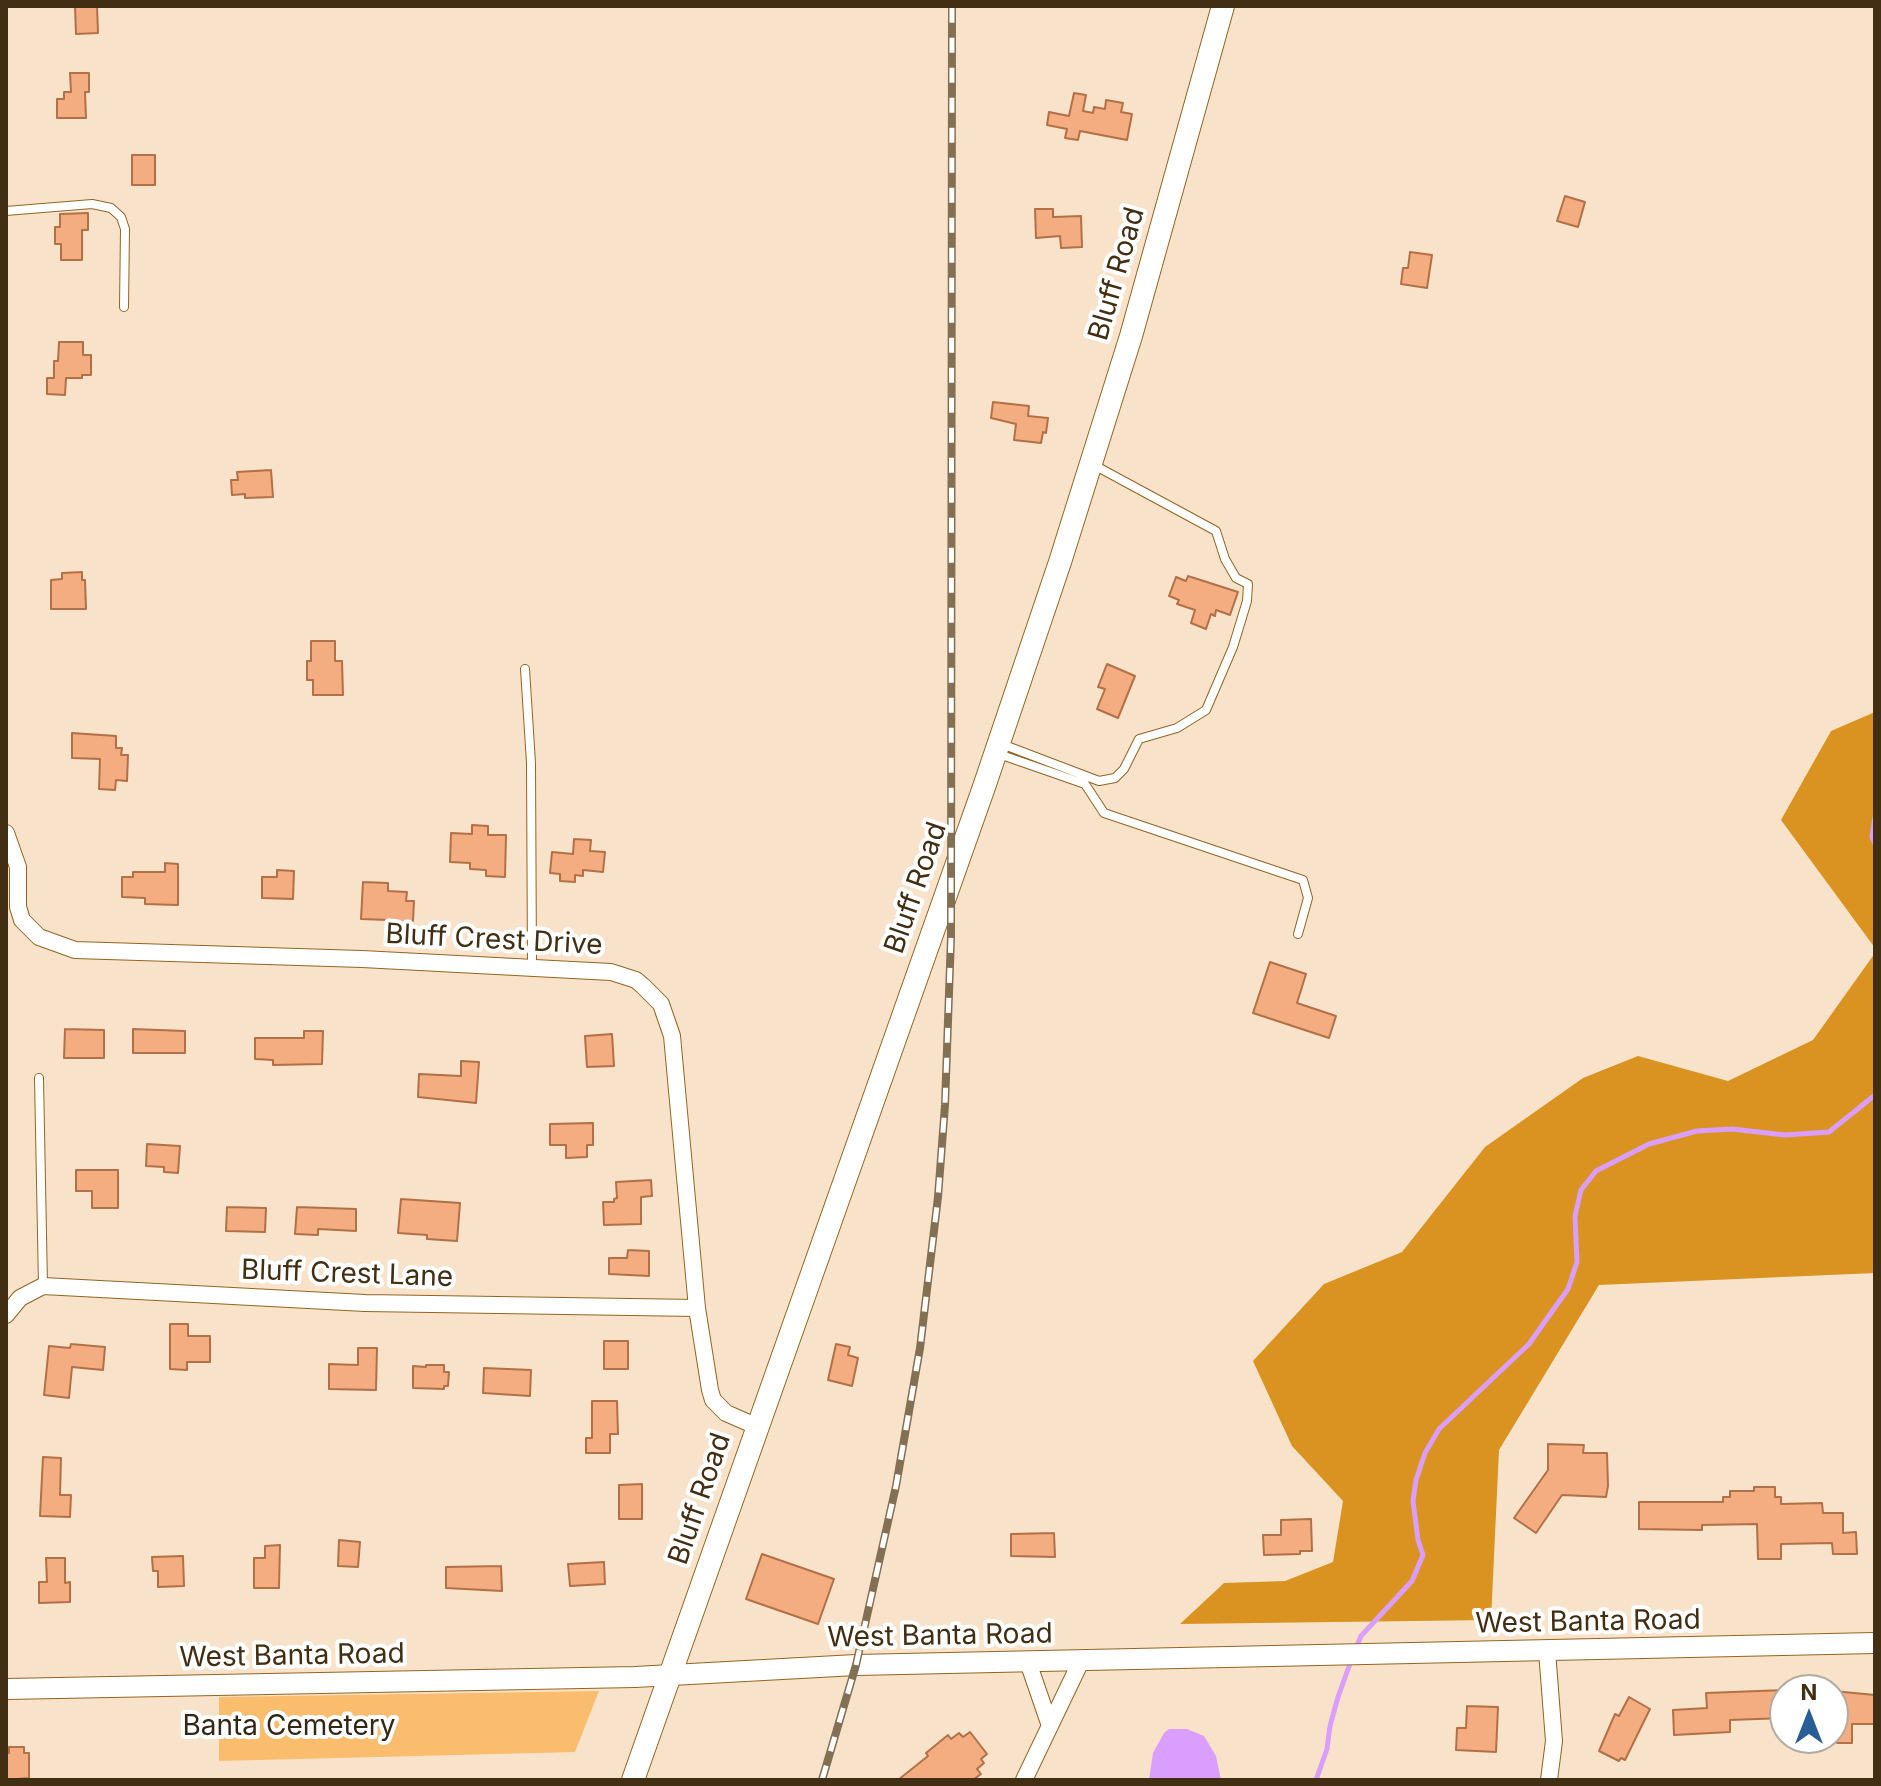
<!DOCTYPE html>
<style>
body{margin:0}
#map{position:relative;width:1881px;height:1786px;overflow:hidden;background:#f8e3ca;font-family:Inter,sans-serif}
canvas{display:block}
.frame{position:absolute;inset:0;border:8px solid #422e13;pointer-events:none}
.north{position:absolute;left:1769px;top:1674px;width:80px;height:80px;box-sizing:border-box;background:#fff;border:2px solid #b3aba1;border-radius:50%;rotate:0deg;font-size:22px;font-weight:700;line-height:32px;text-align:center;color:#422e13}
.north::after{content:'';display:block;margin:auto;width:28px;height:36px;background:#285d96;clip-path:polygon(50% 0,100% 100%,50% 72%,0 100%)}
</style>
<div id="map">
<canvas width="1881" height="1786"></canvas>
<div class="frame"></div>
<div class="north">N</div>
</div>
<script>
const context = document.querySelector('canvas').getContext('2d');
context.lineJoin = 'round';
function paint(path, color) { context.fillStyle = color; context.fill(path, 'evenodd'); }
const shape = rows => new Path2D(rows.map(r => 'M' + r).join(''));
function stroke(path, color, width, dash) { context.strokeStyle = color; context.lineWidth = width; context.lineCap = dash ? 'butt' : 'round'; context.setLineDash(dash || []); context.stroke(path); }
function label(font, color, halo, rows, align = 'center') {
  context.font = font + ' Inter,sans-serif'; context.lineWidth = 8; context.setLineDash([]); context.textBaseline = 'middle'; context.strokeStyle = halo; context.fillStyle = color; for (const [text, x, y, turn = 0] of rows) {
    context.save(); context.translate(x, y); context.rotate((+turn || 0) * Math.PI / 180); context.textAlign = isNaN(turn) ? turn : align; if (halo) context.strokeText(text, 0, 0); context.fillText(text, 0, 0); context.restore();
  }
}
paint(shape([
 [599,1691,575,1752,219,1761,219,1697]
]), '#fabd6d');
paint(shape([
 [1875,712,1875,948,1781,820,1831,731],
 [1875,953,1875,1273,1599,1285,1499,1450,1491,1620,1180,1624,1224,1583,1285,1581,1333,1562,1343,1501,1292,1446,1253,1361,1324,1284,1402,1252,1485,1147,1583,1078,1638,1056,1728,1081,1813,1040]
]), '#da9320');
paint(shape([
 [1169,1729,1187,1729,1204,1736,1216,1756,1221,1780,1149,1780,1153,1753,1164,1733]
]), '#da9efe');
stroke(shape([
 [1875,817,1872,837,1875,844],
 [1356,1648,1361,1636,1412,1581,1423,1555,1418,1540,1413,1501,1416,1480,1425,1453,1439,1429,1529,1344,1568,1289,1577,1262,1575,1216,1581,1190,1596,1171,1649,1144,1697,1131,1732,1129,1785,1135,1829,1132,1875,1095],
 [1316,1780,1327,1749,1330,1726,1338,1697,1351,1661]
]), '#da9efe', 5);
const building = shape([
 [75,6,97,6,98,33,76,34,75,6],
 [70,73,89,73,89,92,85,92,86,118,57,118,57,99,64,99,64,92,71,92,70,73],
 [1074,93,1086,95,1083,111,1093,113,1094,107,1105,109,1106,100,1123,103,1121,112,1132,114,1127,140,1080,131,1078,140,1065,138,1067,129,1047,125,1049,112,1069,116,1074,93],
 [132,155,155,155,155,185,132,185,132,155],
 [1565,196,1585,202,1578,227,1557,221,1565,196],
 [1035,209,1053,209,1053,217,1081,216,1082,247,1061,248,1060,236,1036,238,1035,209],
 [88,213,88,230,82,230,82,260,61,260,61,244,55,244,55,227,60,227,60,214,88,213],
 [1410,252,1432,255,1427,288,1401,284,1403,268,1408,268,1410,252],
 [59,342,83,342,83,355,91,355,91,375,82,375,82,378,66,378,65,395,47,394,47,378,54,378,54,361,58,361,59,342],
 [993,402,1029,406,1028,416,1048,418,1046,433,1043,432,1041,443,1014,440,1016,424,991,418,993,402],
 [271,470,273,497,245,498,245,494,232,495,231,480,238,480,237,472,271,470],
 [82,572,82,580,85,580,86,609,51,609,51,580,62,579,62,573,82,572],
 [1188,576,1238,592,1230,615,1216,610,1215,616,1211,614,1206,629,1191,623,1195,610,1177,604,1179,600,1169,596,1176,577,1186,581,1188,576],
 [311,641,335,641,335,661,342,661,343,695,313,695,313,680,307,680,307,661,311,661,311,641],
 [1107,664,1135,676,1118,718,1097,709,1105,689,1098,687,1107,664],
 [72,733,116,736,116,748,122,748,121,755,128,755,127,781,116,780,115,790,99,789,100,759,72,758,72,733],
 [472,825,488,826,488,835,506,835,505,877,486,876,486,870,470,869,470,863,450,862,451,833,472,834,472,825],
 [574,839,591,840,590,851,605,852,603,872,583,870,583,876,575,875,575,882,560,881,560,874,550,873,552,852,573,854,574,839],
 [165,863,178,864,178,905,145,904,145,898,122,897,122,877,133,877,133,872,165,872,165,863],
 [277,870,294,871,293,899,262,898,262,877,277,877,277,870],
 [363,882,388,883,388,891,407,892,406,901,414,901,413,921,404,921,404,927,388,927,388,920,361,919,363,882],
 [1270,962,1306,974,1297,1003,1336,1016,1329,1038,1253,1013,1270,962],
 [65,1029,104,1030,104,1058,64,1058,65,1029],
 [133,1029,185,1031,185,1053,133,1053,133,1029],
 [304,1031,323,1031,322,1064,273,1065,273,1060,255,1059,255,1038,304,1038,304,1031],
 [612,1034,614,1066,587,1067,585,1036,612,1034],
 [461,1061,479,1062,476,1103,418,1097,419,1074,461,1076,461,1061],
 [593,1123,593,1145,587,1145,587,1157,566,1158,566,1145,550,1145,550,1124,593,1123],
 [147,1144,180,1146,178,1173,164,1172,164,1167,146,1166,147,1144],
 [76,1170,118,1170,118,1208,92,1208,92,1191,76,1191,76,1170],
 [651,1180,652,1196,641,1197,641,1224,604,1225,603,1202,614,1202,614,1199,617,1198,616,1182,651,1180],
 [401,1199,460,1203,457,1241,427,1239,427,1235,398,1233,401,1199],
 [227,1207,266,1208,265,1232,226,1231,227,1207],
 [297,1207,356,1209,356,1231,318,1229,318,1235,295,1234,297,1207],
 [628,1250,649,1251,649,1276,609,1274,609,1258,627,1258,628,1250],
 [170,1324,188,1324,188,1336,210,1336,210,1362,187,1362,187,1370,170,1369,170,1324],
 [604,1341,628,1341,628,1369,604,1369,604,1341],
 [71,1344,105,1347,103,1370,72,1367,69,1398,44,1395,49,1346,70,1348,71,1344],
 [836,1344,850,1347,848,1355,858,1358,852,1386,828,1380,836,1344],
 [358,1348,377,1348,376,1390,329,1389,329,1364,358,1365,358,1348],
 [426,1365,444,1365,444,1372,449,1372,448,1386,444,1386,444,1389,413,1388,413,1366,426,1367,426,1365],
 [484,1368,531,1370,530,1396,483,1393,484,1368],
 [592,1401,617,1401,618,1434,610,1434,610,1453,586,1453,586,1438,592,1438,592,1401],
 [1548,1444,1584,1445,1583,1453,1607,1453,1608,1486,1606,1497,1562,1495,1536,1533,1514,1518,1548,1470,1548,1444],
 [43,1457,61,1458,60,1495,71,1495,70,1517,40,1516,43,1457],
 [642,1484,642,1519,619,1519,619,1485,642,1484],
 [1754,1487,1775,1487,1775,1497,1781,1497,1781,1504,1822,1503,1823,1513,1843,1513,1843,1533,1856,1532,1857,1554,1833,1554,1832,1543,1781,1544,1781,1559,1758,1559,1757,1524,1702,1525,1702,1530,1639,1529,1639,1502,1723,1502,1723,1497,1730,1497,1730,1491,1754,1491,1754,1487],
 [1311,1519,1312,1551,1300,1551,1300,1554,1264,1555,1263,1535,1281,1535,1281,1520,1311,1519],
 [1054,1533,1055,1557,1011,1556,1011,1534,1054,1533],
 [339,1540,360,1542,358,1567,338,1566,339,1540],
 [280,1545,279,1588,254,1588,254,1558,265,1558,265,1546,280,1545],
 [762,1554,834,1579,818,1624,746,1599,762,1554],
 [183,1556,184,1586,158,1587,158,1571,153,1571,152,1557,183,1556],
 [46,1558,65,1558,65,1583,70,1582,70,1602,39,1603,39,1582,47,1582,46,1558],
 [604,1562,605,1584,570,1586,568,1564,604,1562],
 [501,1566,502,1591,446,1588,446,1567,501,1566],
 [1785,1690,1785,1718,1730,1720,1730,1732,1674,1735,1673,1710,1707,1708,1706,1693,1785,1690],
 [1833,1691,1875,1695,1875,1724,1852,1724,1852,1743,1837,1743,1837,1724,1833,1724,1833,1691],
 [1629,1697,1650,1709,1625,1760,1621,1758,1619,1761,1599,1751,1615,1714,1619,1716,1629,1697],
 [1467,1706,1498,1707,1496,1752,1456,1750,1457,1728,1466,1728,1467,1706],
 [970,1732,987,1754,981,1759,984,1763,977,1769,981,1774,973,1780,898,1780,928,1756,926,1753,948,1735,951,1739,959,1733,963,1737,970,1732],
 [9,1747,24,1747,24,1753,29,1753,29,1778,6,1780,6,1753,9,1753,9,1747]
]);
paint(building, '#f3ad81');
stroke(building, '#b27046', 2);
const service = shape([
 [6,211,92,204,111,208,121,217,125,229,124,307],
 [525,669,531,763,532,967],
 [999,743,1099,781,1115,778,1124,769,1139,739,1177,728,1206,710,1233,647,1247,601,1248,584,1236,578,1225,559,1216,531,1092,464],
 [996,753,1085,784,1104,813,1303,880,1308,898,1298,934],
 [39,1078,43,1286]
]);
const minor = shape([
 [6,833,18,867,18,907,22,920,39,937,75,950,362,959,611,972,636,980,643,986,661,1004,672,1036,697,1308,710,1390,713,1400,726,1413,758,1427],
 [6,1315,20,1298,43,1286,365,1303,697,1308],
 [1547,1651,1554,1741,1549,1780],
 [1028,1662,1050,1726],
 [1024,1780,1081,1661]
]);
const tertiary = shape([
 [6,1689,635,1677,856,1665,1875,1643]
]);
const secondary = shape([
 [633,1780,984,787,1060,562,1131,336,1223,6]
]);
stroke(service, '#936421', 10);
stroke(minor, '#936421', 18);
stroke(tertiary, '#936421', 22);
stroke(secondary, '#936421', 24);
stroke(service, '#fff', 8);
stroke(minor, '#fff', 16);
stroke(tertiary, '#fff', 20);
stroke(secondary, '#fff', 22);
const rail = shape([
 [822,1780,856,1665,896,1486,920,1348,938,1197,945,1105,951,937,952,6]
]);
stroke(rail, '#836f54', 8);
stroke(rail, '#fff', 5, [15]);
label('28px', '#422e13', '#fff', [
 ["Bluff Road",1117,274,-74],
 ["Bluff Road",916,888,-71],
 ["Bluff Crest Drive",494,940,3],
 ["Bluff Crest Lane",347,1274,2],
 ["Bluff Road",700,1499,-71],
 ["West Banta Road",1588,1622,-1],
 ["West Banta Road",940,1636,-1],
 ["West Banta Road",292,1656,-1]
]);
label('28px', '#342715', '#fff', [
 ["Banta Cemetery",289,1727]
]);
</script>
